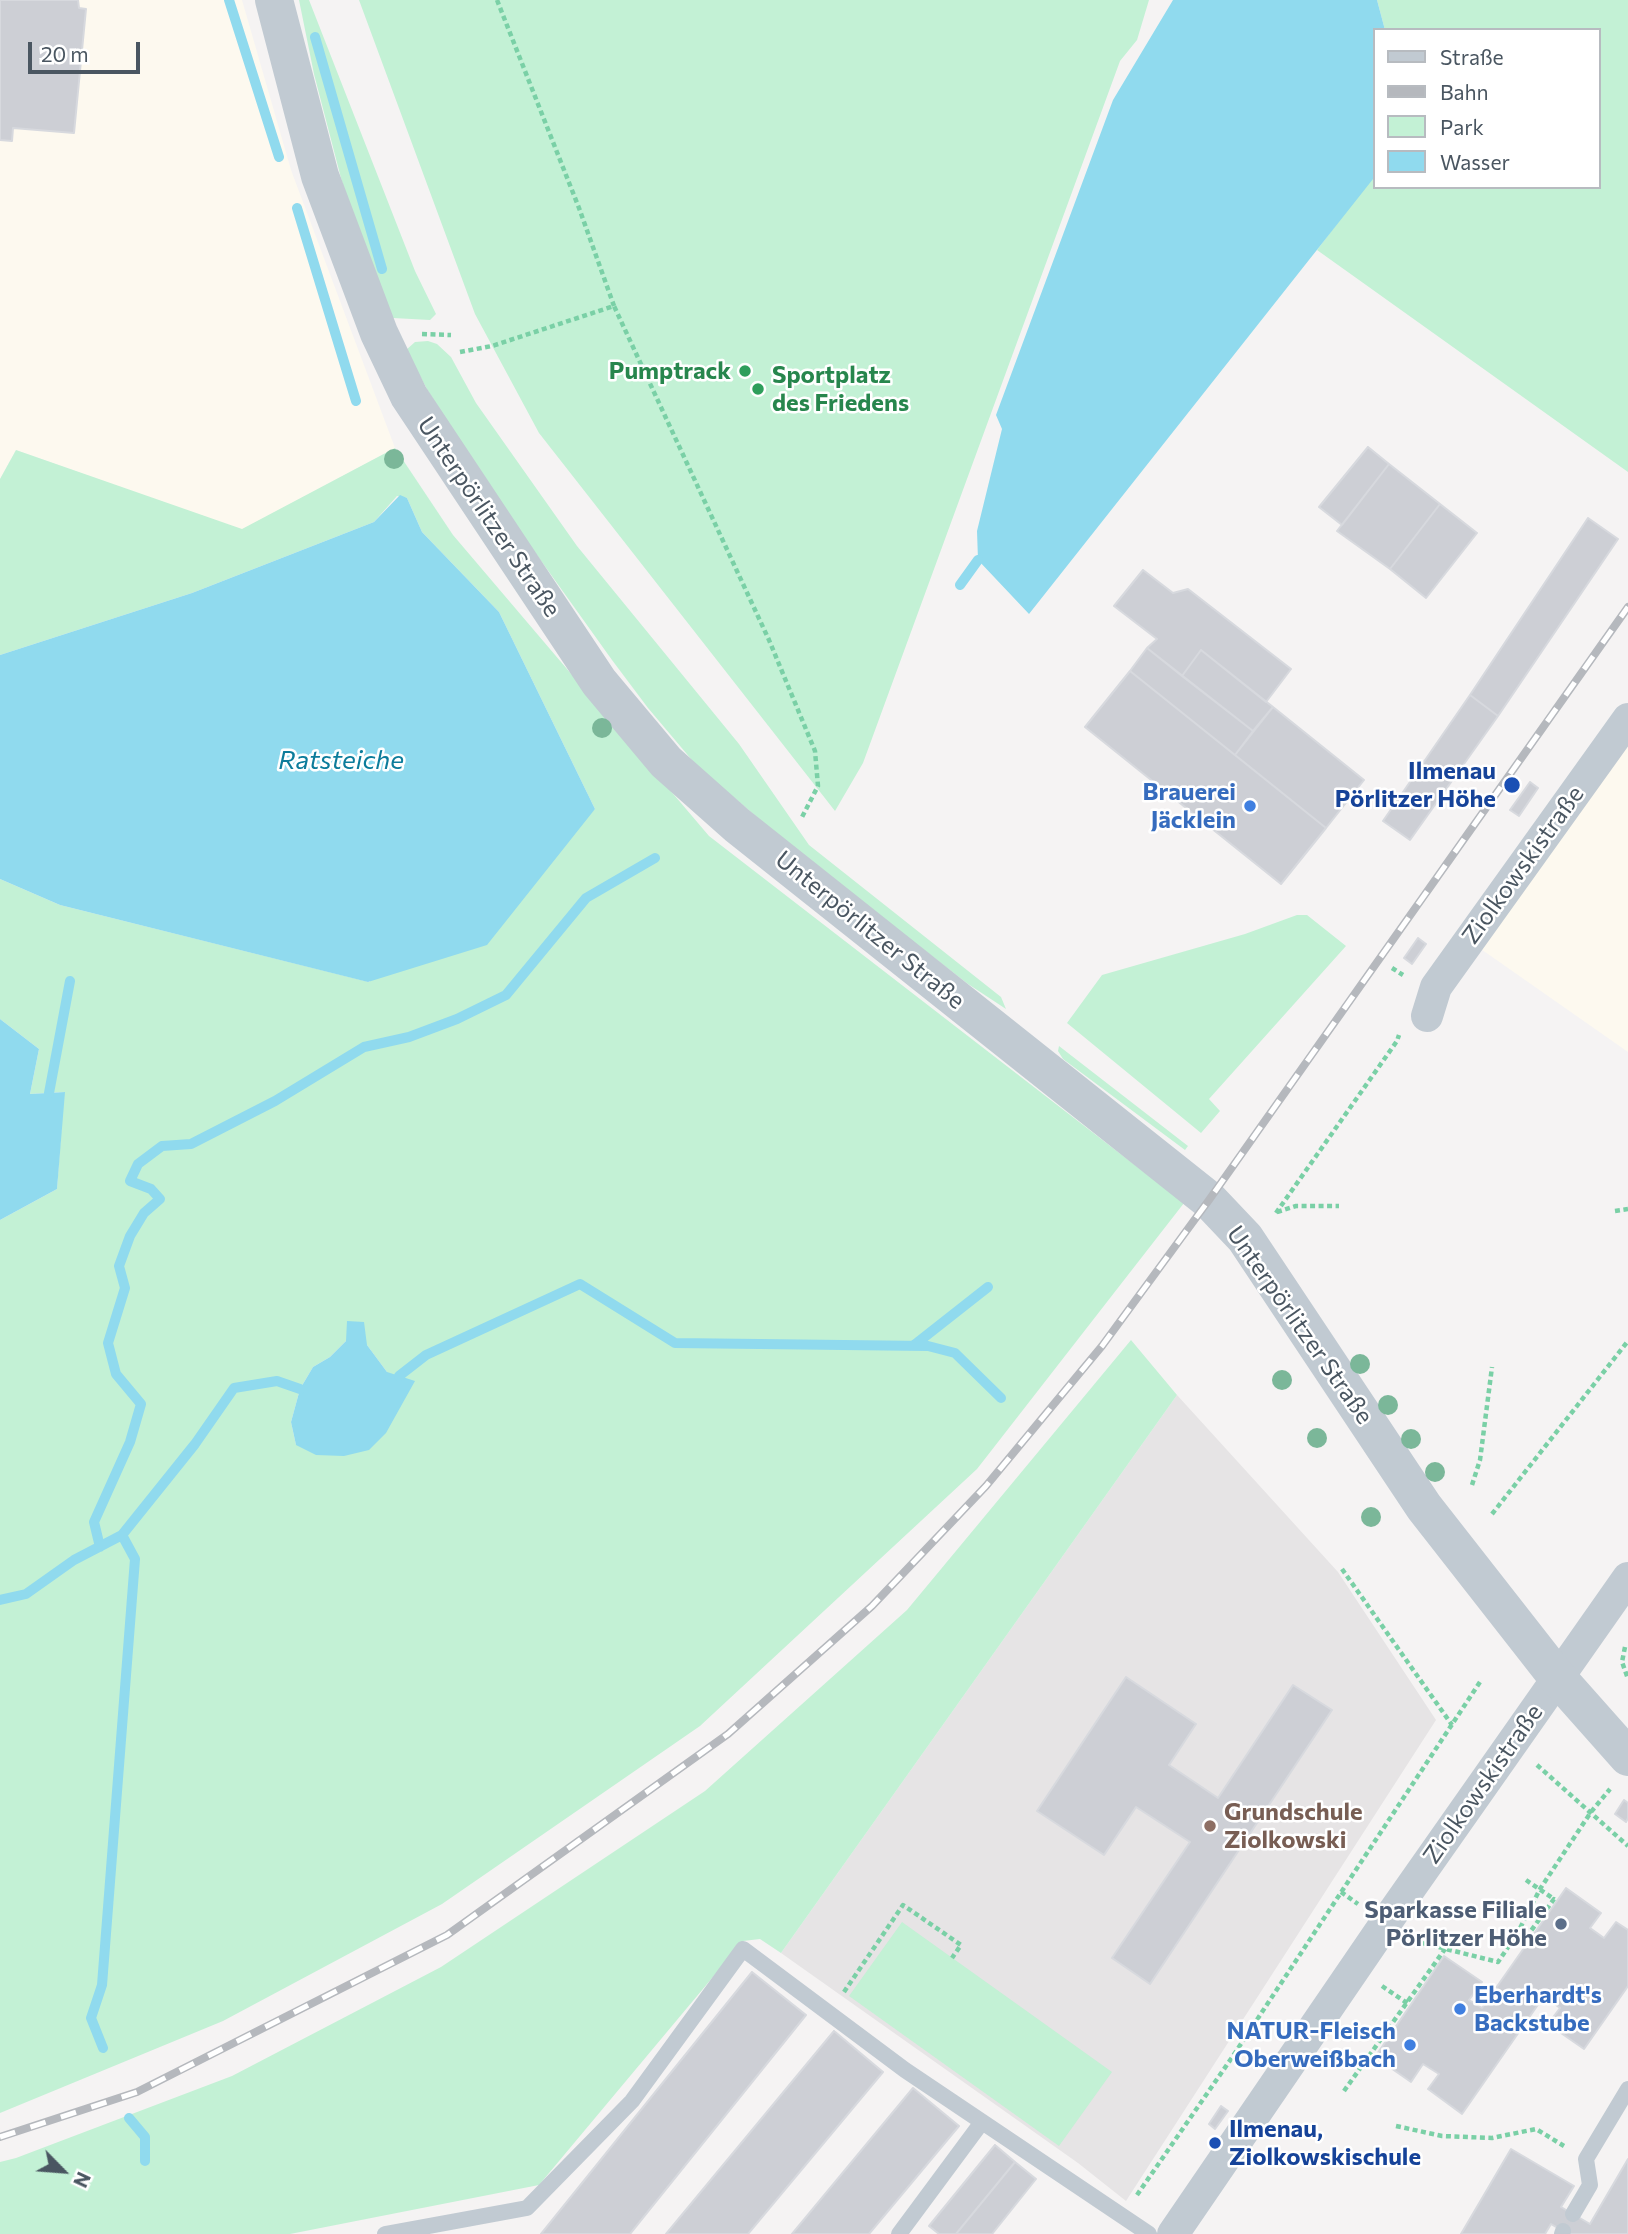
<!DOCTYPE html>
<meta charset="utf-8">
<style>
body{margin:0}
#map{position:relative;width:1628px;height:2234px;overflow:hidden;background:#f5f3f3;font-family:Commissioner,sans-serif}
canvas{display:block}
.legend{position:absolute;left:1373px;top:28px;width:228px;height:161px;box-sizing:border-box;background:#fff;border:2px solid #b7bbc0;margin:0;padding:9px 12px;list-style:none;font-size:21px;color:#4a5661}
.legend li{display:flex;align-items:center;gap:14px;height:35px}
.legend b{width:35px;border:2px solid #b7bbc0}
.north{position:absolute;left:28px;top:2136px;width:70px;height:70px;-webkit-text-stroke:5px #fff;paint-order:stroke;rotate:115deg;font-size:19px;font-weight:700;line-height:28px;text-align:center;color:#4a5661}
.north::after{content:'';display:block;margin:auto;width:24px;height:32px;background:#4a5661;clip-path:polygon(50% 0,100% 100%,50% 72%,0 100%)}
.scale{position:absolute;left:28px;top:42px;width:112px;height:32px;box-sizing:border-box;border:4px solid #4a5661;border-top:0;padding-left:9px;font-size:21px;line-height:24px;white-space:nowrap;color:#4a5661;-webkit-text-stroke:5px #fff;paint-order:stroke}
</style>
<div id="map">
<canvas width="1628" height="2234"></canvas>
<ul class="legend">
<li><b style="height:9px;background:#c1cad2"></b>Straße</li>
<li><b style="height:9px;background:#b5b8bd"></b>Bahn</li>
<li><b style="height:19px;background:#c3f1d5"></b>Park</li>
<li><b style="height:19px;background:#90daee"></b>Wasser</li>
</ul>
<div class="north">N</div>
<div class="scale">20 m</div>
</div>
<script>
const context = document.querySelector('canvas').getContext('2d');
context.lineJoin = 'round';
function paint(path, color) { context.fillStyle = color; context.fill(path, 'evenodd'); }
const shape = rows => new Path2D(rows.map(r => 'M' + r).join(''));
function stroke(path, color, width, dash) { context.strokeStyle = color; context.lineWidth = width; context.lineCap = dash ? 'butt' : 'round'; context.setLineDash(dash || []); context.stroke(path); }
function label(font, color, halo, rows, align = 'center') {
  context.font = font + ' Commissioner,sans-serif'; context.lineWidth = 5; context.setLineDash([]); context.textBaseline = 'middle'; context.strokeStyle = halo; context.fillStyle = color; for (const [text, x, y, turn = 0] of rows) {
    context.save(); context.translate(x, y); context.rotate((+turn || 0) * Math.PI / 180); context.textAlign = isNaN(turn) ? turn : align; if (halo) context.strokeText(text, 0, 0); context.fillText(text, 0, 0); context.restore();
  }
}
paint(shape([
 [0,0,242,0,291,170,395,448,242,530,16,450,0,479],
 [1628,739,1628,1052,1478,947]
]), '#fdf9ef');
paint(shape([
 [1177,1395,1338,1572,1436,1720,1126,2201,1078,2163,781,1953]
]), '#e6e4e5');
paint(shape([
 [299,0,309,0,415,271,436,314,430,320,393,318,356,228,341,178,314,74],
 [359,0,1149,0,1137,40,1120,61,863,763,835,811,539,433,475,314],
 [1377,0,1628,0,1628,472,1317,250,1374,174,1374,187,1598,187,1598,30,1385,30],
 [428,341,437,344,451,357,476,403,577,546,739,744,809,845,1001,997,1006,1009,968,984,799,853,697,766,648,708,612,660,514,523,428,391,406,350,415,342],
 [395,448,453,535,709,836,1184,1203,977,1469,700,1726,442,1904,223,2021,0,2113,0,1220,57,1189,64,1092,30,1094,39,1049,0,1019,0,879,60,905,369,982,595,809,499,612,422,532,407,498,397,496,374,522,192,593,0,655,0,479,16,450,242,529],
 [346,1341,367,1345,387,1372,296,1445,291,1422,300,1389,313,1367,330,1357],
 [1297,915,1307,915,1346,946,1209,1099,1220,1111,1201,1133,1067,1023,1102,975,1245,934],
 [1059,1046,1188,1146,1185,1150,1063,1059,1058,1051],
 [1131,1340,1177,1395,781,1953,760,1939,743,1941,539,2185,290,2234,0,2234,0,2162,16,2158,232,2076,441,1967,705,1791,907,1610],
 [902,1922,1112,2072,1059,2146,849,1996]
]), '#c3f1d5');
paint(shape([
 [1173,0,1377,0,1385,30,1374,30,1374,174,1373,179,1029,614,978,560,977,531,1002,429,996,415,1113,100],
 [400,495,407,498,422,532,499,612,595,809,487,945,368,982,60,905,0,879,0,655,192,593,374,522],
 [0,1019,39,1049,30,1094,65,1092,57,1189,0,1220],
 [347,1321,364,1322,367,1345,387,1372,415,1381,386,1433,369,1450,344,1456,316,1455,296,1445,291,1422,300,1389,313,1367,330,1357,346,1341]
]), '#90daee');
stroke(shape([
 [229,0,279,157],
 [315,37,382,269],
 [297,208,356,401],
 [960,585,978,560],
 [49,1093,70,981],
 [913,1346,988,1287],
 [399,1376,426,1355,580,1284,675,1343,928,1346,955,1353,1001,1398],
 [100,1547,94,1522,130,1442,141,1404,116,1374,108,1343,125,1288,119,1266,130,1236,144,1213,160,1199,151,1189,130,1181,138,1164,162,1146,191,1144,275,1101,364,1047,409,1037,457,1019,506,995,586,898,655,858],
 [0,1600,26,1594,74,1560,122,1535,195,1444,234,1388,277,1381,300,1389],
 [103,2048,91,2018,102,1985,135,1559,122,1535],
 [129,2118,145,2137,145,2161]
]), '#90daee', 10);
const building = shape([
 [0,0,78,0,79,8,86,9,74,133,13,128,12,141,0,140,0,0],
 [1368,447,1389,464,1342,525,1319,507,1368,447],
 [1389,464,1440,504,1390,569,1337,531,1389,464],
 [1440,504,1477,533,1426,598,1390,569,1440,504],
 [1588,518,1618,539,1498,716,1470,695,1588,518],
 [1143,570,1173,593,1188,589,1291,669,1266,702,1201,650,1182,676,1147,648,1157,639,1114,606,1143,570],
 [1147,648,1253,731,1235,755,1130,671,1147,648],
 [1201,650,1273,707,1253,731,1182,676,1201,650],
 [1130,671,1326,828,1281,884,1085,727,1130,671],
 [1470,695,1498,716,1410,840,1383,821,1470,695],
 [1273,707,1364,780,1326,828,1235,755,1273,707],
 [1530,782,1538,788,1519,816,1510,810,1530,782],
 [1418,938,1426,944,1412,964,1404,958,1418,938],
 [1126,1677,1196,1724,1169,1765,1218,1798,1293,1685,1332,1710,1150,1984,1112,1958,1190,1842,1136,1807,1104,1855,1037,1811,1126,1677],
 [1624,1800,1628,1803,1628,1818,1626,1822,1615,1814,1624,1800],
 [1566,1888,1601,1913,1590,1928,1604,1938,1616,1922,1628,1930,1628,1986,1584,2049,1548,2024,1560,2008,1544,1996,1462,2114,1428,2089,1439,2074,1423,2064,1411,2082,1375,2057,1444,1956,1482,1982,1469,2000,1482,2008,1566,1888],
 [752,1972,806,2015,630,2234,541,2234,752,1972],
 [834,2031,883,2072,748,2234,666,2234,834,2031],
 [913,2088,959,2126,869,2234,792,2234,913,2088],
 [1221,2106,1228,2111,1215,2129,1209,2124,1221,2106],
 [995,2145,1015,2162,956,2234,939,2234,929,2226,995,2145],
 [1511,2149,1574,2186,1561,2207,1590,2224,1628,2159,1628,2234,1568,2234,1551,2224,1545,2234,1461,2234,1511,2149],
 [1015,2162,1036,2179,992,2234,956,2234,1015,2162]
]);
paint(building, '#cdcfd5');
stroke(building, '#d7d9de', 2);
stroke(shape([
 [497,0,579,208,614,306],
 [422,334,451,335],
 [460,352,492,346,614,306,769,640,815,751,818,786,801,819],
 [1392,968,1403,975],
 [1615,1211,1628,1209],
 [1277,1212,1296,1206,1339,1206],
 [1276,1213,1397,1041,1399,1035],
 [1472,1485,1480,1460,1492,1367],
 [1492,1514,1628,1341],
 [1342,1569,1452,1725],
 [1625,1647,1622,1662,1628,1679],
 [1537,1765,1628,1846],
 [1526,1880,1554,1899],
 [1341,1892,1358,1904],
 [1517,1934,1528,1935,1554,1899,1557,1901],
 [1414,1941,1498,1962,1517,1934,1540,1889,1591,1812,1610,1789],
 [1382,1986,1410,2005],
 [844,1992,903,1905,961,1945,952,1958],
 [1344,2091,1445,1949],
 [1396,2126,1442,2136,1492,2138,1536,2129,1564,2146],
 [1137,2195,1233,2056,1480,1682]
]), '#7ad0a6', 4.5, [5, 3.5]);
stroke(shape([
 [1573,2214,1590,2185,1586,2159,1628,2089],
 [385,2234,527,2208,632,2101,743,1949,905,2070,1149,2234],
 [899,2234,982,2122],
 [1562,2234,1563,2231]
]), '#c1cad2', 16);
stroke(shape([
 [1427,1016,1436,987,1628,719],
 [1173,2234,1385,1924,1628,1578]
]), '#c1cad2', 32);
stroke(shape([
 [274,0,320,176,379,333,409,396,599,682,666,762,737,825,1209,1200,1245,1238,1424,1507,1557,1677,1628,1757]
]), '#c1cad2', 38);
const rail = shape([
 [0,2137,137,2092,447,1935,728,1734,872,1606,986,1486,1102,1346,1209,1200,1628,607]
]);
stroke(rail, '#b5b8bd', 8);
stroke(rail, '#fff', 5, [16]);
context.fillStyle = '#7bb799';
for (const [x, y] of [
 [394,459],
 [602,728],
 [1360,1364],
 [1282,1380],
 [1388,1405],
 [1317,1438],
 [1411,1439],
 [1435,1472],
 [1371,1517]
]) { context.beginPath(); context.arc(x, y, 10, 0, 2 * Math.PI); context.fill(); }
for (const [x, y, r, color] of [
 [745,371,7,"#2e9e5b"],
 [758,389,7,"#2e9e5b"],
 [1512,785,9,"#1a4fb4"],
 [1250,806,7,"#3f7fe0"],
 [1210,1826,7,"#8d6e63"],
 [1561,1924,7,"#5c6f8a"],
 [1460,2009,7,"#3f7fe0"],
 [1410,2045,7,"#3f7fe0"],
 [1215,2143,7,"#1a4fb4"]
]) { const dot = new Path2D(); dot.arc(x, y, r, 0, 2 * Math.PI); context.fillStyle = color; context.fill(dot); stroke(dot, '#fff', 2.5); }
label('bold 24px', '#27864d', '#fff', [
 ["Pumptrack",731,371],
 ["Sportplatz",772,375,"left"],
 ["des Friedens",772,403,"left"]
], 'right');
label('24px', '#4a5661', '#fff', [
 ["Unterpörlitzer Straße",489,517,56],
 ["Ziolkowskistraße",1523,865,-54],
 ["Unterpörlitzer Straße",870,930,39],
 ["Unterpörlitzer Straße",1300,1325,55],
 ["Ziolkowskistraße",1483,1784,-55]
]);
label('bold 24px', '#164399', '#fff', [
 ["Ilmenau",1496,771],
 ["Pörlitzer Höhe",1496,799],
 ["Ilmenau,",1229,2129,"left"],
 ["Ziolkowskischule",1229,2157,"left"]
], 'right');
label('bold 24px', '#366cbe', '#fff', [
 ["Brauerei",1236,792],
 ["Jäcklein",1236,820],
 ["Eberhardt's",1474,1995,"left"],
 ["Backstube",1474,2023,"left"],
 ["NATUR-Fleisch",1396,2031],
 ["Oberweißbach",1396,2059]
], 'right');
label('bold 24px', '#785e54', '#fff', [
 ["Grundschule",1224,1812],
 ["Ziolkowski",1224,1840]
], 'left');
label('bold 24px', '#4e5e75', '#fff', [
 ["Sparkasse Filiale",1547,1910],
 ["Pörlitzer Höhe",1547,1938]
], 'right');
label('italic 26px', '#0c7c9b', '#fff', [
 ["Ratsteiche",341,760]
]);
</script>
